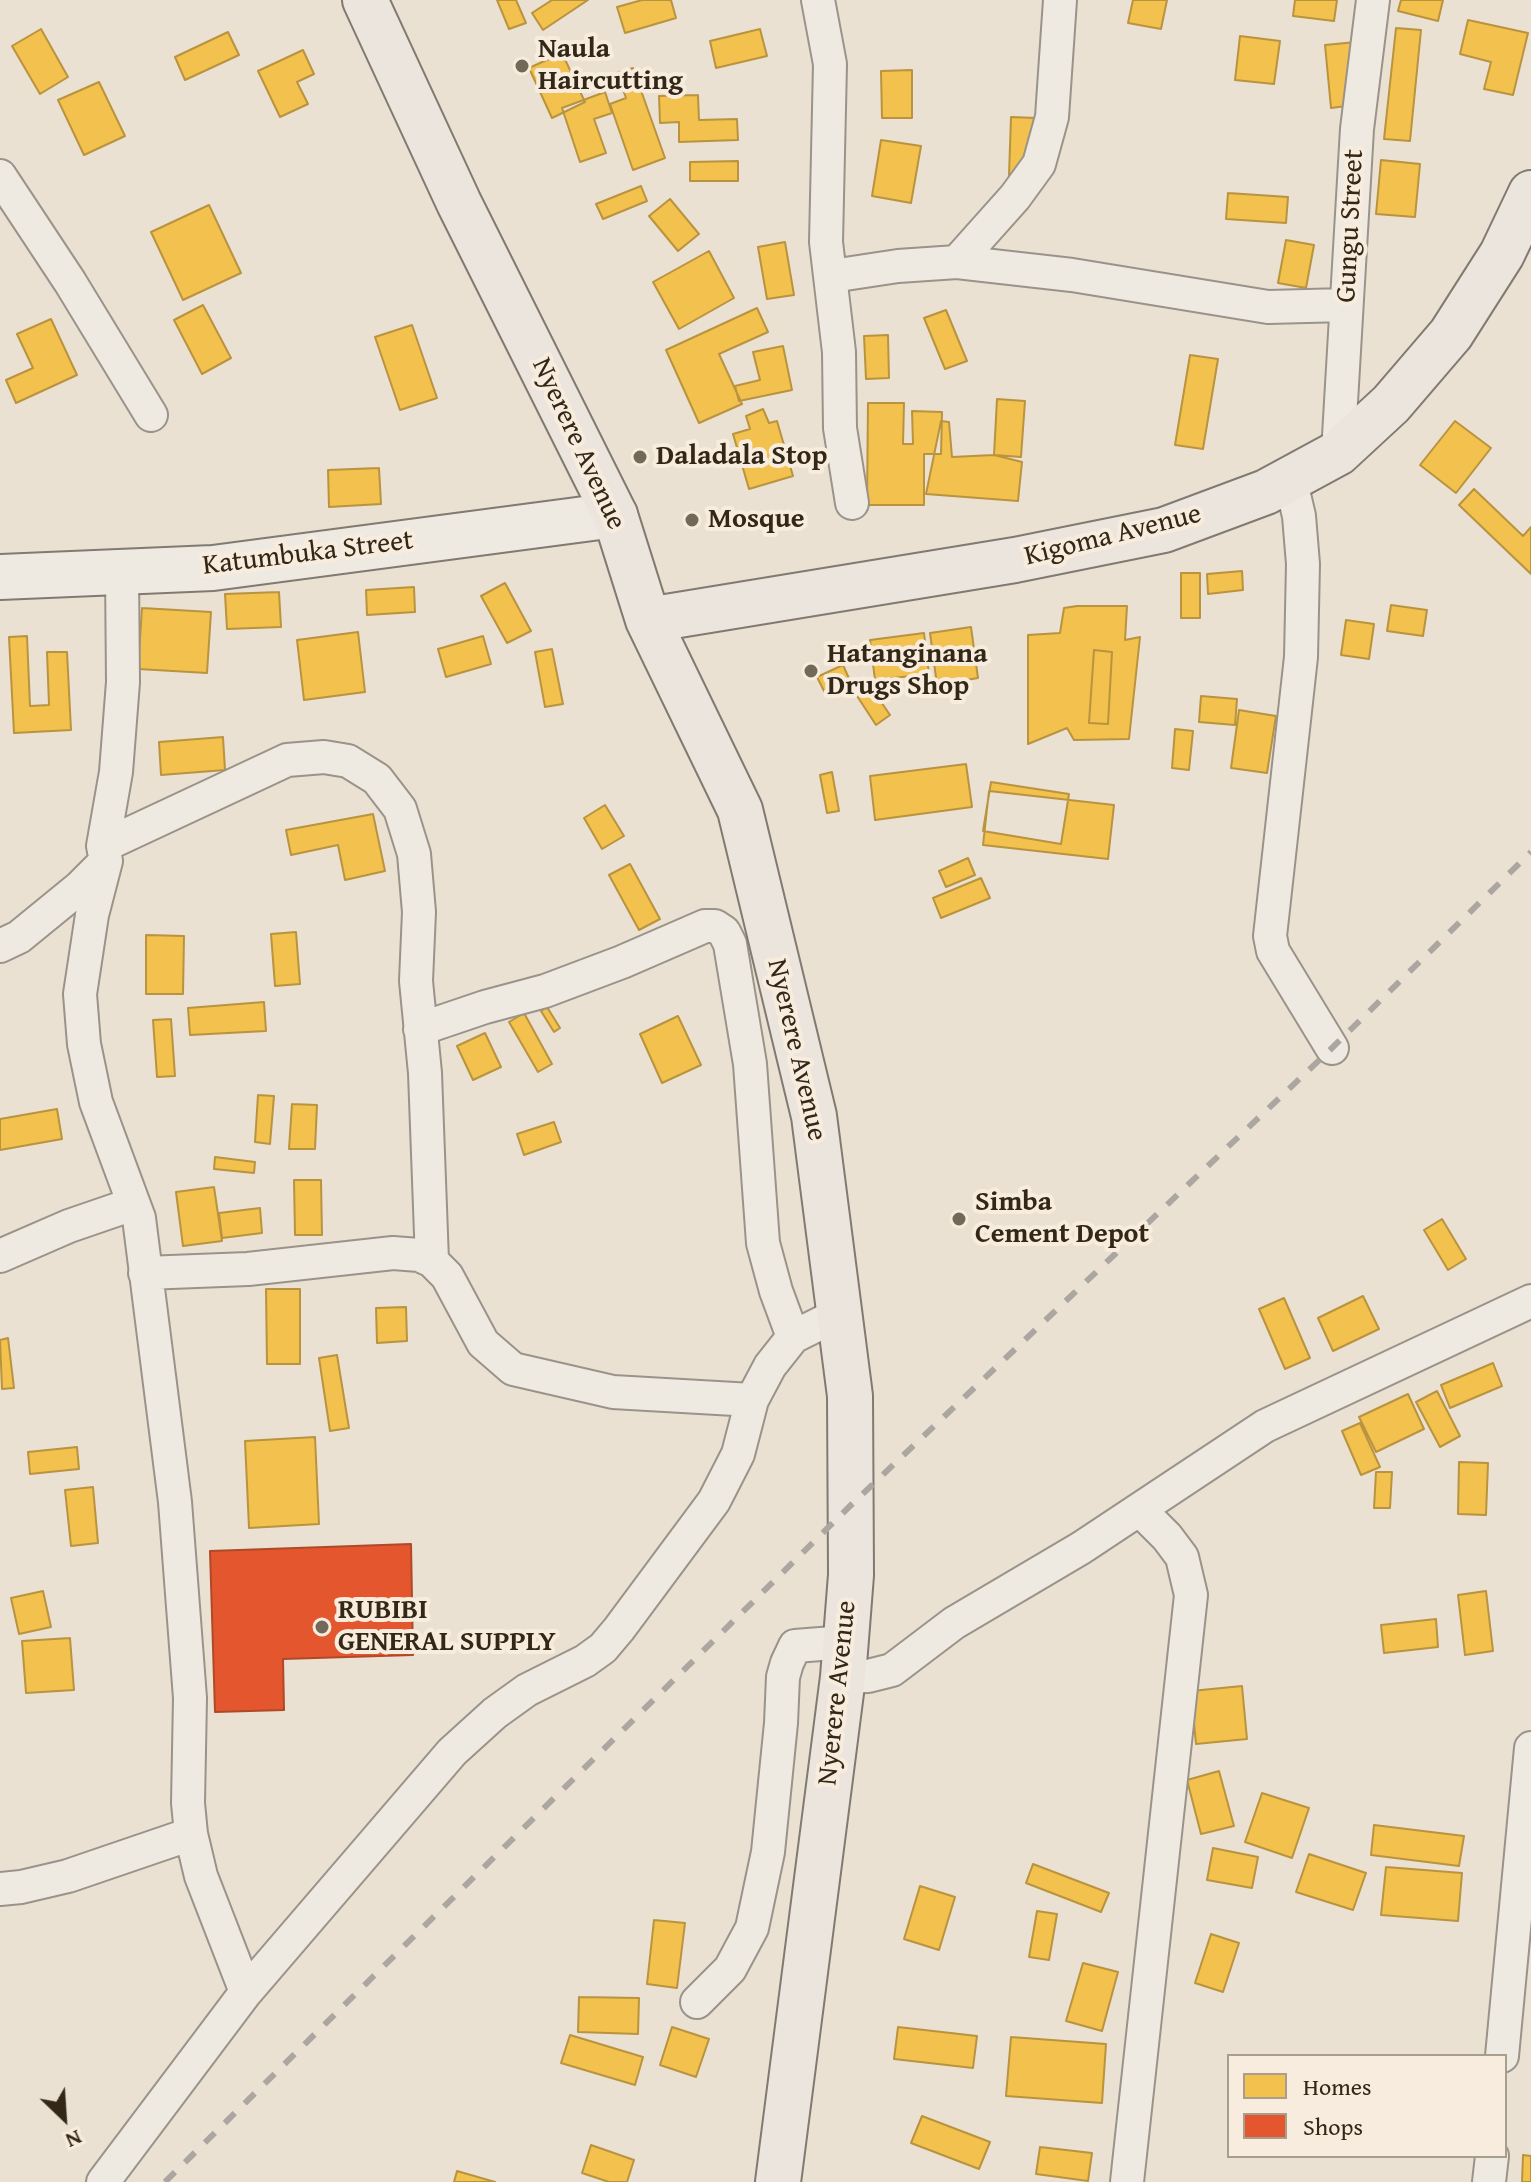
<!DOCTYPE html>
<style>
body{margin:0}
#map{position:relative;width:1531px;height:2182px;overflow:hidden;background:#eae1d3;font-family:"Gentium Book Plus",serif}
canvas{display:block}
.legend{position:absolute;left:1227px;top:2054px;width:280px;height:104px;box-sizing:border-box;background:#f7ecdd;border:2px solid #a99e8e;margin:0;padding:10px 14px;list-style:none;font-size:24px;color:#332818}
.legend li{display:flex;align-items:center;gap:16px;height:40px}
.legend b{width:40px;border:2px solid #a99e8e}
.north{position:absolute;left:24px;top:2078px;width:80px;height:80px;-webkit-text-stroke:6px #f7ecdd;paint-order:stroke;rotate:155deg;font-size:22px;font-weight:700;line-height:32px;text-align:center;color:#332818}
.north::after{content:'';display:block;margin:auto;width:28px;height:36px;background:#332818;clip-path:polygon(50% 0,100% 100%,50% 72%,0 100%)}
</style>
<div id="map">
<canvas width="1531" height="2182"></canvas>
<ul class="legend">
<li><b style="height:22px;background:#f2c14e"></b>Homes</li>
<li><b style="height:22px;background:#e4572e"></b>Shops</li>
</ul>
<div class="north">N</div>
</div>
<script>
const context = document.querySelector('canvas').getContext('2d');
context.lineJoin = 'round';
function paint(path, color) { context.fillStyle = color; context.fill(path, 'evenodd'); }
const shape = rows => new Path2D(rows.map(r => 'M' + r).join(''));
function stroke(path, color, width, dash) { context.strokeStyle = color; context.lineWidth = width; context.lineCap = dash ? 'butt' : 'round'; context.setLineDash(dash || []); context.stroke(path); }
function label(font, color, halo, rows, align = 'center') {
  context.font = font + ' "Gentium Book Plus",serif'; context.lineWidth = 8; context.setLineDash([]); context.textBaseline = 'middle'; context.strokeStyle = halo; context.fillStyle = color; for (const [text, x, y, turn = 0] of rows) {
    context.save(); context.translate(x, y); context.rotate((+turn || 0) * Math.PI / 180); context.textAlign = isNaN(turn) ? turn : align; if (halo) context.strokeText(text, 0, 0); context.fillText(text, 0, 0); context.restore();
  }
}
const homes = shape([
 [497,0,516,0,526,23,509,29,497,0],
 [552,0,588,0,543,30,532,13,552,0],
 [642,0,671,0,676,18,625,33,617,7,642,0],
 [1133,0,1167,0,1161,29,1128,23,1133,0],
 [1295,0,1337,0,1334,21,1293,16,1295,0],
 [1401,0,1443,0,1438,21,1398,11,1401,0],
 [1468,20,1528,33,1513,95,1484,89,1491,62,1460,54,1468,20],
 [1396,28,1421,30,1410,141,1384,139,1396,28],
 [41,29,68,77,40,94,12,46,41,29],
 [760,29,767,56,716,68,710,41,760,29],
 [228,32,239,55,185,80,175,57,228,32],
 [1240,36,1280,41,1274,84,1235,80,1240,36],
 [1356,42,1362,104,1331,108,1325,45,1356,42],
 [303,50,314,74,297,82,308,104,280,117,258,71,303,50],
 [562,53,585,102,552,118,529,68,562,53],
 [633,68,665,158,633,170,610,104,626,98,617,73,633,68],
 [912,70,912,118,882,118,881,71,912,70],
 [99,82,125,136,84,155,58,100,99,82],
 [605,92,612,113,594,119,606,153,580,162,562,108,605,92],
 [698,95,699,120,737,119,738,140,679,142,679,122,660,123,659,96,698,95],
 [1011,117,1036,118,1034,176,1009,175,1011,117],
 [881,140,921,146,911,203,872,196,881,140],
 [1381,160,1420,164,1415,217,1376,214,1381,160],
 [738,161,738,181,690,181,690,162,738,161],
 [641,186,647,201,603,219,596,204,641,186],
 [1228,193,1288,197,1286,223,1226,219,1228,193],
 [670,199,699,234,678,251,649,216,670,199],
 [209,205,241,273,183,300,151,232,209,205],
 [1286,240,1314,245,1306,288,1278,283,1286,240],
 [785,242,794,295,767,299,758,247,785,242],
 [709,251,734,298,679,329,653,282,709,251],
 [203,305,231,358,202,374,174,320,203,305],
 [757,308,768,332,719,354,742,404,699,423,666,350,757,308],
 [946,310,967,361,945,369,924,318,946,310],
 [51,319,77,375,16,403,6,380,33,368,17,334,51,319],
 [412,325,437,398,400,410,375,337,412,325],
 [888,335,889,378,866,379,864,336,888,335],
 [783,346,792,390,739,401,735,386,760,380,753,352,783,346],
 [1190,355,1218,359,1203,449,1175,445,1190,355],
 [997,399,1025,401,1021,457,994,455,997,399],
 [868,403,904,403,903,444,913,444,912,411,942,412,941,454,924,454,924,505,867,505,868,403],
 [763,409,769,423,777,421,793,476,749,489,733,434,750,429,746,416,763,409],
 [941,421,949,422,952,457,994,455,1022,462,1018,501,926,494,941,421],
 [1455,421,1491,448,1456,493,1420,465,1455,421],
 [379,468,381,504,329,507,328,470,379,468],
 [1474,489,1523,536,1531,527,1531,574,1459,505,1474,489],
 [1242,571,1243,590,1208,594,1207,574,1242,571],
 [1181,573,1200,573,1200,618,1181,618,1181,573],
 [505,583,531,631,507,643,481,596,505,583],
 [414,587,415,612,367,615,366,590,414,587],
 [279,592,281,627,227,629,225,594,279,592],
 [1391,605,1427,610,1423,636,1387,631,1391,605],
 [1077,606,1127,606,1125,640,1140,637,1129,739,1074,740,1067,728,1028,744,1028,635,1060,633,1064,608,1077,606],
 [1094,650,1112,652,1108,724,1089,723,1094,650],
 [142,608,211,612,207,673,138,669,142,608],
 [1346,620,1374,624,1369,659,1341,655,1346,620],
 [971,627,978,678,937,685,930,633,971,627],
 [358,632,365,692,304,700,297,640,358,632],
 [924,633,929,674,875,680,870,640,924,633],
 [27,636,30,706,49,705,47,652,67,652,71,730,14,733,9,637,27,636],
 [483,636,491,664,446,677,438,649,483,636],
 [552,649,563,704,545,707,535,652,552,649],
 [1094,650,1112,652,1108,724,1089,723,1094,650],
 [843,665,851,683,826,695,817,677,843,665],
 [871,687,890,715,876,725,857,696,871,687],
 [1201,696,1237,699,1235,725,1199,722,1201,696],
 [1239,710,1276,716,1267,773,1231,768,1239,710],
 [1175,729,1193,731,1189,770,1172,768,1175,729],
 [223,737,225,770,161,775,159,742,223,737],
 [966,764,972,807,875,820,870,776,966,764],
 [832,772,839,811,827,813,820,775,832,772],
 [991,782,1069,794,1061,844,983,831,991,782],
 [989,791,1114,805,1108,859,983,845,989,791],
 [605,805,624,836,602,849,584,818,605,805],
 [373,814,385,871,345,880,338,845,291,855,286,830,373,814],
 [968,858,975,875,946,887,939,871,968,858],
 [630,864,660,919,639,930,609,875,630,864],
 [981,878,990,898,941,918,933,898,981,878],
 [296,932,300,984,275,986,271,934,296,932],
 [146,935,184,936,183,994,146,994,146,935],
 [264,1002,266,1031,190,1035,188,1008,264,1002],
 [547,1007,560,1028,554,1032,541,1011,547,1007],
 [524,1013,552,1064,538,1072,509,1022,524,1013],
 [678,1016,701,1065,662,1083,640,1034,678,1016],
 [171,1019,175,1076,157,1077,153,1020,171,1019],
 [485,1033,501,1067,473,1080,457,1046,485,1033],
 [258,1095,274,1096,270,1144,255,1142,258,1095],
 [292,1104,317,1105,315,1149,289,1149,292,1104],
 [57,1109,62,1139,0,1150,0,1119,57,1109],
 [554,1122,561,1142,524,1155,517,1134,554,1122],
 [215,1157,255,1162,254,1173,214,1169,215,1157],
 [294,1180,321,1180,322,1235,295,1235,294,1180],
 [214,1187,222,1241,183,1246,176,1192,214,1187],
 [260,1208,262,1233,222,1238,219,1213,260,1208],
 [1442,1219,1466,1259,1448,1270,1424,1230,1442,1219],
 [266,1289,300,1289,300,1364,267,1364,266,1289],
 [1363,1296,1379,1329,1333,1351,1318,1318,1363,1296],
 [1284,1298,1310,1358,1285,1369,1259,1309,1284,1298],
 [406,1307,407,1341,377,1343,376,1308,406,1307],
 [8,1338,14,1388,2,1389,0,1340,8,1338],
 [337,1355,349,1428,330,1431,319,1358,337,1355],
 [1493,1363,1502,1386,1450,1408,1441,1385,1493,1363],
 [1437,1391,1460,1436,1440,1447,1416,1402,1437,1391],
 [1408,1394,1424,1429,1376,1452,1359,1417,1408,1394],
 [1360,1423,1380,1467,1361,1475,1342,1431,1360,1423],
 [315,1437,319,1524,249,1528,245,1441,315,1437],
 [77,1447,79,1469,30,1474,28,1452,77,1447],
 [1459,1462,1488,1463,1486,1515,1458,1514,1459,1462],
 [1376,1472,1392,1472,1390,1508,1374,1508,1376,1472],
 [93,1487,98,1543,71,1546,65,1490,93,1487],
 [43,1591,51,1627,19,1634,11,1598,43,1591],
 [1486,1591,1493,1651,1465,1655,1458,1595,1486,1591],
 [1436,1619,1438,1647,1384,1653,1381,1625,1436,1619],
 [70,1638,74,1690,26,1693,22,1641,70,1638],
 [1242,1686,1247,1739,1196,1744,1191,1691,1242,1686],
 [1219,1771,1234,1826,1201,1834,1187,1780,1219,1771],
 [1262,1793,1309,1808,1292,1858,1245,1842,1262,1793],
 [1374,1825,1464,1836,1459,1866,1371,1855,1374,1825],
 [1213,1848,1258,1857,1252,1888,1207,1880,1213,1848],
 [1309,1854,1366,1873,1353,1910,1296,1892,1309,1854],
 [1033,1864,1109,1893,1101,1912,1026,1883,1033,1864],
 [1386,1867,1462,1873,1458,1921,1381,1915,1386,1867],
 [920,1886,955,1897,939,1950,904,1939,920,1886],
 [1037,1911,1057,1914,1049,1960,1029,1957,1037,1911],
 [654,1920,685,1923,677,1988,647,1984,654,1920],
 [1211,1934,1239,1943,1223,1992,1195,1983,1211,1934],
 [1083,1963,1118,1972,1102,2031,1066,2021,1083,1963],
 [579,1997,639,1998,638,2034,578,2032,579,1997],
 [672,2027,709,2039,696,2077,660,2065,672,2027],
 [898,2027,977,2036,973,2068,894,2059,898,2027],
 [570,2035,643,2057,635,2085,561,2063,570,2035],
 [1011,2037,1106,2044,1102,2103,1006,2096,1011,2037],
 [922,2116,990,2142,979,2169,911,2143,922,2116],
 [591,2145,634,2160,627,2182,609,2182,582,2173,591,2145],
 [1040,2147,1092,2153,1088,2181,1036,2174,1040,2147],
 [1523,2155,1531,2156,1531,2182,1522,2182,1523,2155],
 [457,2171,495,2182,454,2182,457,2171]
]);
paint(homes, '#f2c14e');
stroke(homes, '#b9933e', 2);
const shops = shape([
 [411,1544,413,1655,283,1659,284,1710,215,1712,210,1551,411,1544]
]);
paint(shops, '#e4572e');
stroke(shops, '#af4927', 2);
const minor = shape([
 [818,0,830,64,826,242,839,352,840,428,852,503],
 [0,176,70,282,151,415],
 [957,262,1015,197,1039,164,1052,117,1060,0],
 [832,276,898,266,957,262,1072,275,1268,307,1346,305],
 [1338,453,1357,129,1373,0],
 [1290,478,1299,516,1303,564,1301,657,1270,936,1273,951,1332,1048],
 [122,572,123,682,116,772,103,846,106,861,92,915,80,994,84,1044,96,1102,139,1218,175,1502,190,1698,188,1803,191,1834,201,1876,246,1992],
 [103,846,287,760,324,757,348,761,377,779,400,809,414,854,419,912,416,981,425,1073,432,1261],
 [0,946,19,937,79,888,106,861],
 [420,1029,485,1007,545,991,622,962,705,926,715,926,724,932,730,944,750,1064,763,1243,776,1291,793,1337],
 [0,1256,69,1226,133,1204],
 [145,1273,248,1269,393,1253,419,1255,432,1261,447,1276,483,1343,513,1369,613,1392,752,1400],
 [843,1677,868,1676,892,1670,954,1623,1081,1548,1265,1426,1531,1301],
 [0,1889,21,1887,68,1876,191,1834],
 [697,2002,730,1969,752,1928,768,1852,781,1723,783,1677,787,1663,795,1646,846,1642],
 [1502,2056,1531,1748],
 [103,2182,246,1992,452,1752,495,1713,527,1690,585,1661,603,1648,619,1629,714,1501,738,1454,752,1400,770,1366,793,1337,839,1314],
 [1127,2182,1191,1595,1182,1557,1167,1537,1140,1510],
 [1489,2182,1492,2156]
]);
const secondary = shape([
 [0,577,213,568,615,515]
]);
const primary = shape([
 [365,0,459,203,615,515,648,620,740,810,814,1116,850,1396,851,1575,843,1677,778,2182],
 [648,620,1015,560,1164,530,1266,492,1338,453,1391,404,1451,334,1502,254,1531,193]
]);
stroke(minor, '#9a938a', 36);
stroke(secondary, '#807a71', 48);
stroke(primary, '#807a71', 48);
stroke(minor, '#eeeae2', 32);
stroke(secondary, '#eeeae2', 44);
stroke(primary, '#ebe5dd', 44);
stroke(shape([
 [165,2182,851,1505,1332,1048,1531,852]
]), '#aba6a0', 6, [14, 14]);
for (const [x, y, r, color] of [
 [522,66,8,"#736959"],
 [640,457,8,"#736959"],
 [692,520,8,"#736959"],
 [811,671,8,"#736959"],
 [959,1219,8,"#736959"],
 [322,1627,8,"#736959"]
]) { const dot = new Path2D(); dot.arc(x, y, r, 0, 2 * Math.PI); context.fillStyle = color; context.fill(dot); stroke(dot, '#f7ecdd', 3); }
label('bold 28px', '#332818', '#f7ecdd', [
 ["Naula",538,50],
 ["Haircutting",538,82],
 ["Daladala Stop",656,457],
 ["Mosque",708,520],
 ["Hatanginana",827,655],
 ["Drugs Shop",827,687],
 ["Simba",975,1203],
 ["Cement Depot",975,1235],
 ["RUBIBI",338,1611],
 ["GENERAL SUPPLY",338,1643]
], 'left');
label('28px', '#332818', '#f7ecdd', [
 ["Gungu Street",1351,226,-87],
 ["Nyerere Avenue",578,444,65],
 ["Kigoma Avenue",1113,536,-14],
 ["Katumbuka Street",308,554,-7],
 ["Nyerere Avenue",796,1050,77],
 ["Nyerere Avenue",838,1693,-84]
]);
</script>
